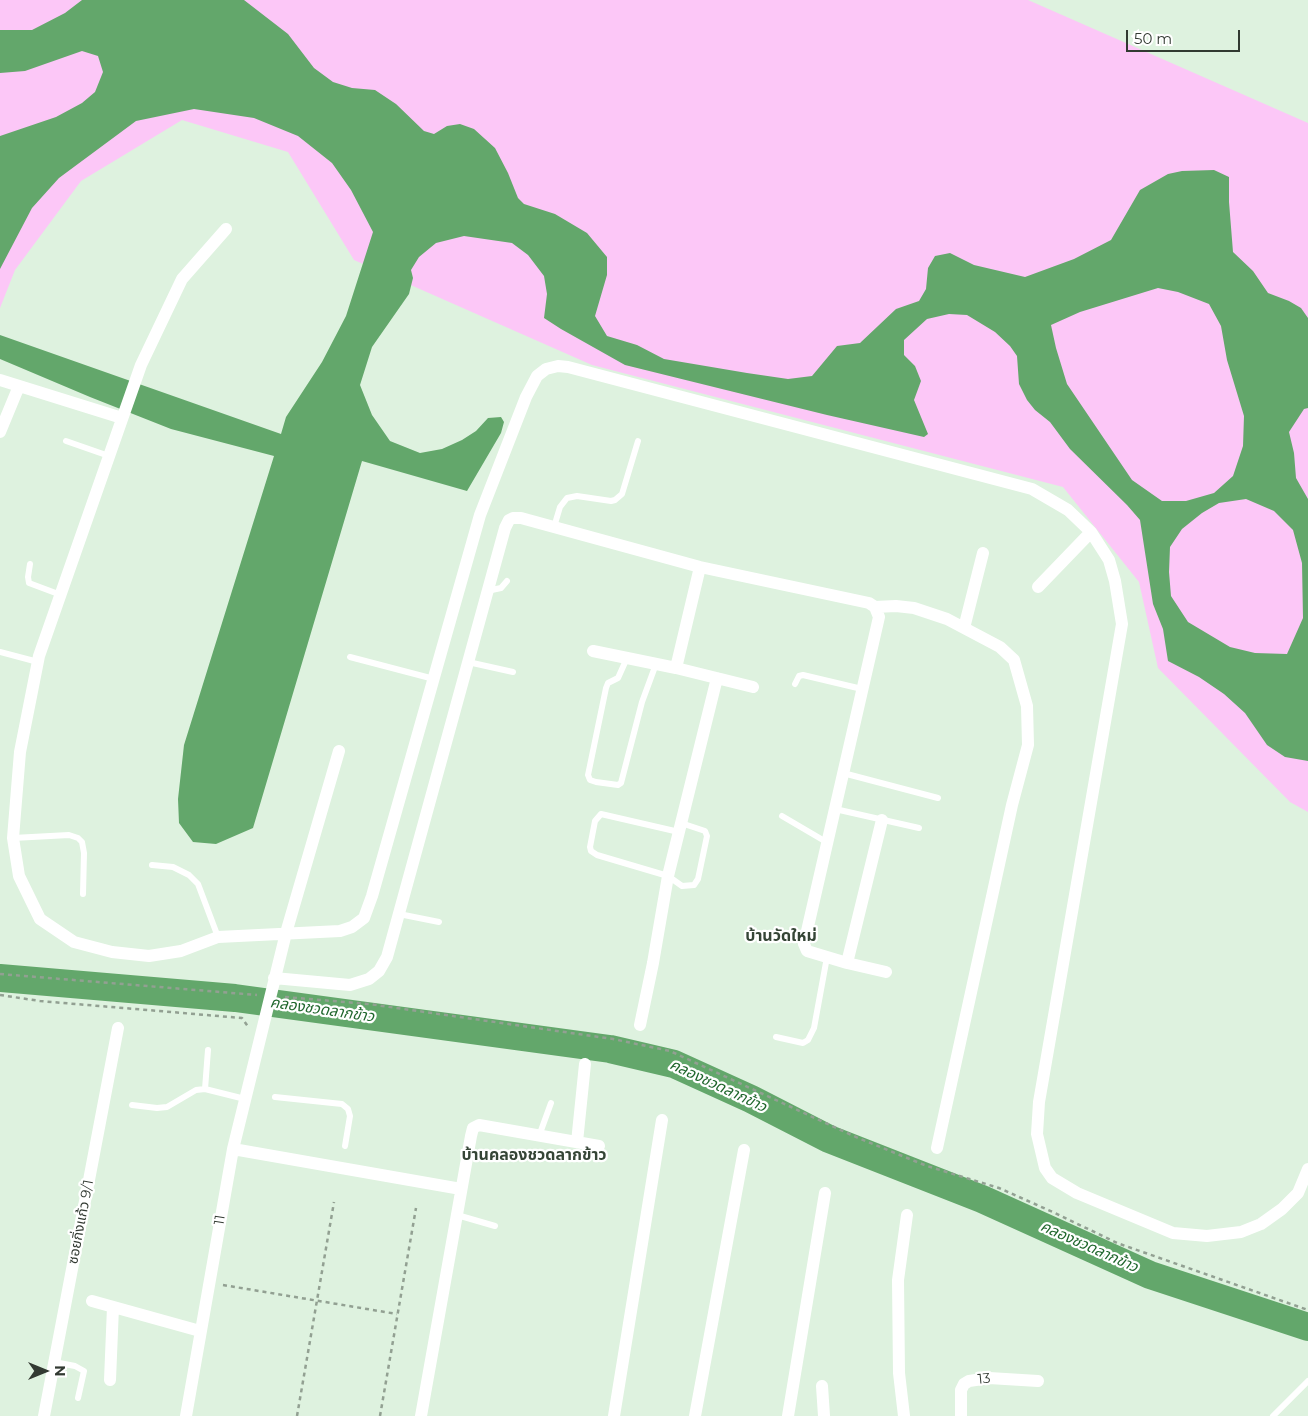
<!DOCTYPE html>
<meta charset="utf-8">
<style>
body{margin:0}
#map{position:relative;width:1308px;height:1416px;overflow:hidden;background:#def2df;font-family:Montserrat,sans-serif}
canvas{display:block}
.north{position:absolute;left:20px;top:1346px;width:50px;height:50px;-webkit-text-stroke:4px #fff;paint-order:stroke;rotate:90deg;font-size:14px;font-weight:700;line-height:20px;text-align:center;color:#323a32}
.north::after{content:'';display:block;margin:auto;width:18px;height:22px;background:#323a32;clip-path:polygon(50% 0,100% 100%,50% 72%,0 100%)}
.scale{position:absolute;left:1126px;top:30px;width:114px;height:22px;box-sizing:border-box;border:2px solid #323a32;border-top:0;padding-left:6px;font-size:15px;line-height:18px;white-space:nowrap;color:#323a32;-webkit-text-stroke:4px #fff;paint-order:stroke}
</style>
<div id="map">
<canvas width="1308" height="1416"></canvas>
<div class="north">N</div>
<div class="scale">50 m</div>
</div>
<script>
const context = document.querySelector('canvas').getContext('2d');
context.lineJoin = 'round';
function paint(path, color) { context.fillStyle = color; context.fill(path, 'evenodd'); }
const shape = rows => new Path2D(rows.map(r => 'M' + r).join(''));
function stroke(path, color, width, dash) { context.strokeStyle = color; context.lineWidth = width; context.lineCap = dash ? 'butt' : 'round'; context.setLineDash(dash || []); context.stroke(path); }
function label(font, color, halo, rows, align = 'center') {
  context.font = font + ' Montserrat,"Noto Sans Thai",sans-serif'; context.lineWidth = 4.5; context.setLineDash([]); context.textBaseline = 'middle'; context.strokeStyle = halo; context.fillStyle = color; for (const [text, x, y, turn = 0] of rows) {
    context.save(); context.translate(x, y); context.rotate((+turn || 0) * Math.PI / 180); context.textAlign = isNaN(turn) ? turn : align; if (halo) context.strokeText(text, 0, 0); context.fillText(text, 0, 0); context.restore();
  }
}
paint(shape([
 [0,0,1028,0,1308,123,1308,812,1290,802,1158,668,1139,582,1063,487,592,365,354,260,288,152,182,120,81,181,15,270,0,308]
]), '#fcc7f7');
paint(shape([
 [82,0,244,0,288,34,314,68,333,82,352,88,375,90,396,104,424,131,434,134,447,126,460,124,474,129,495,148,508,173,518,198,524,204,555,214,587,233,607,257,607,275,595,316,607,336,637,345,664,359,747,373,788,379,812,376,837,346,860,343,896,309,919,301,926,289,928,268,935,256,950,253,974,265,1025,277,1074,259,1111,240,1140,190,1168,174,1182,171,1214,170,1229,177,1229,202,1233,252,1253,271,1268,293,1289,301,1301,308,1308,318,1308,408,1304,409,1289,432,1294,453,1296,478,1308,499,1308,761,1285,757,1267,745,1245,713,1224,694,1199,677,1168,661,1163,629,1153,604,1140,520,1127,505,1070,449,1050,422,1035,410,1027,400,1019,384,1017,356,1010,346,995,332,967,315,949,314,927,319,904,340,904,355,915,366,921,381,914,400,928,434,924,437,827,415,625,365,561,329,544,318,547,294,544,276,528,255,512,243,464,236,436,243,419,257,411,270,413,278,409,294,372,347,360,385,372,415,390,441,420,453,442,449,462,440,476,431,488,418,501,417,504,422,501,433,467,491,362,461,253,828,216,844,193,842,179,823,178,799,184,745,274,456,171,429,90,397,0,359,0,335,281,434,286,417,322,362,346,316,373,232,351,190,332,163,298,136,254,118,194,109,136,121,59,178,32,208,0,269,0,136,56,117,82,103,95,92,103,72,98,56,82,51,25,71,0,73,0,30,32,30,65,13],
 [1158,288,1178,292,1209,304,1221,326,1227,360,1244,416,1243,446,1233,476,1214,493,1186,501,1162,501,1132,480,1067,384,1056,348,1051,325,1080,312],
 [1246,499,1274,511,1293,530,1302,563,1303,618,1287,654,1255,653,1230,647,1188,622,1171,596,1169,572,1170,547,1182,529,1202,513,1219,503]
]), '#63a76b');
stroke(shape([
 [0,978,235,998,610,1049,674,1064,751,1099,829,1139,982,1199,1150,1275,1308,1327]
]), '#63a76b', 28);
stroke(shape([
 [0,974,257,995],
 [0,995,40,1001,242,1018,249,1028],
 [285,997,369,1004,613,1039,670,1051,858,1138,927,1166,999,1188,1055,1213,1117,1243,1308,1310],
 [223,1285,397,1314],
 [297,1416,334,1202],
 [380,1416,416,1208]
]), '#92a092', 2.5, [4, 4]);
stroke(shape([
 [66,441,109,456],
 [554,527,560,507,567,498,577,496,611,501,615,500,622,494,638,441],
 [30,564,28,577,29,583,61,595],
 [487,591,501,588,507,581],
 [0,652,38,662],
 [350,657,434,679],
 [627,658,618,678,608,683,606,688,588,775,590,780,596,782,618,785,621,783,642,702,656,664],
 [468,662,513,672],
 [795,684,799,676,803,675,862,689],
 [843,773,938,798],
 [835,809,919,828],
 [782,816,828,843],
 [679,832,601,814,595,821,590,847,591,851,597,855,668,876,682,886,694,885,698,879,707,836,705,831,681,823],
 [13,838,69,835,78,838,82,842,84,853,83,894],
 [152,865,173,867,189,875,198,884,218,937],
 [399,914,439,922],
 [776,1037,803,1043,808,1040,814,1028,827,957],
 [205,1089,208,1050],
 [275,1097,342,1104,348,1109,350,1116,345,1146],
 [132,1105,157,1108,167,1107,196,1090,205,1089,245,1099],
 [539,1136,551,1103],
 [457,1215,495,1226],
 [54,1362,75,1366,84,1371,78,1398],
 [1273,1416,1308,1381]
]), '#fff', 6);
stroke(shape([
 [226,229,182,279,141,365,39,656,20,752,13,838,19,876,40,919,74,942,112,952,149,956,181,951,218,937,340,931,352,927,364,918,372,896,480,515,526,397,537,376,546,369,558,366,568,367,1032,489,1068,510,1091,532,1109,560,1115,581,1122,624,1039,1102,1037,1134,1045,1168,1052,1178,1077,1193,1173,1233,1207,1236,1241,1232,1261,1224,1282,1209,1298,1193,1308,1169],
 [0,380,122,418],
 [0,432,19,386],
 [1038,587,1091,532],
 [875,607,879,617,804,944,807,951,847,963,886,972],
 [964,628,983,553],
 [593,651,676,668,753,687],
 [676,668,700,567],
 [847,963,882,820],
 [274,978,350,985,369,979,379,971,387,957,505,528,509,520,513,518,521,518,700,567,869,603,875,607,896,606,914,608,947,619,1000,647,1014,660,1027,706,1028,745,1012,805,937,1148],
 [640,1025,653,963,668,876,717,678],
 [577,1142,585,1064],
 [233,1149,461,1189],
 [92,1301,200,1331],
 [110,1380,113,1307],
 [822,1386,824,1416],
 [44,1416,118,1028],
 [186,1416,233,1149,286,933,339,751],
 [421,1416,471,1136,473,1128,479,1125,599,1146],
 [614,1416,662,1120],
 [695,1416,744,1150],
 [788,1416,825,1193],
 [904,1416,899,1373,898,1280,907,1215],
 [961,1416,961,1390,964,1384,969,1381,989,1378,1038,1381]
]), '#fff', 12);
label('14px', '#323a32', '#fff', [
 ["11",220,1220,-80],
 ["ซอยกิ่งแก้ว 9/1",81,1222,-79],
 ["13",984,1379,-5]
]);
label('italic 15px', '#1f662c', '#fff', [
 ["คลองชวดลากข้าว",322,1010,8],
 ["คลองชวดลากข้าว",718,1086,25],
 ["คลองชวดลากข้าว",1089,1247,24]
]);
label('bold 16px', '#354536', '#fff', [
 ["บ้านวัดใหม่",781,936],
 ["บ้านคลองชวดลากข้าว",534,1155]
]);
</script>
